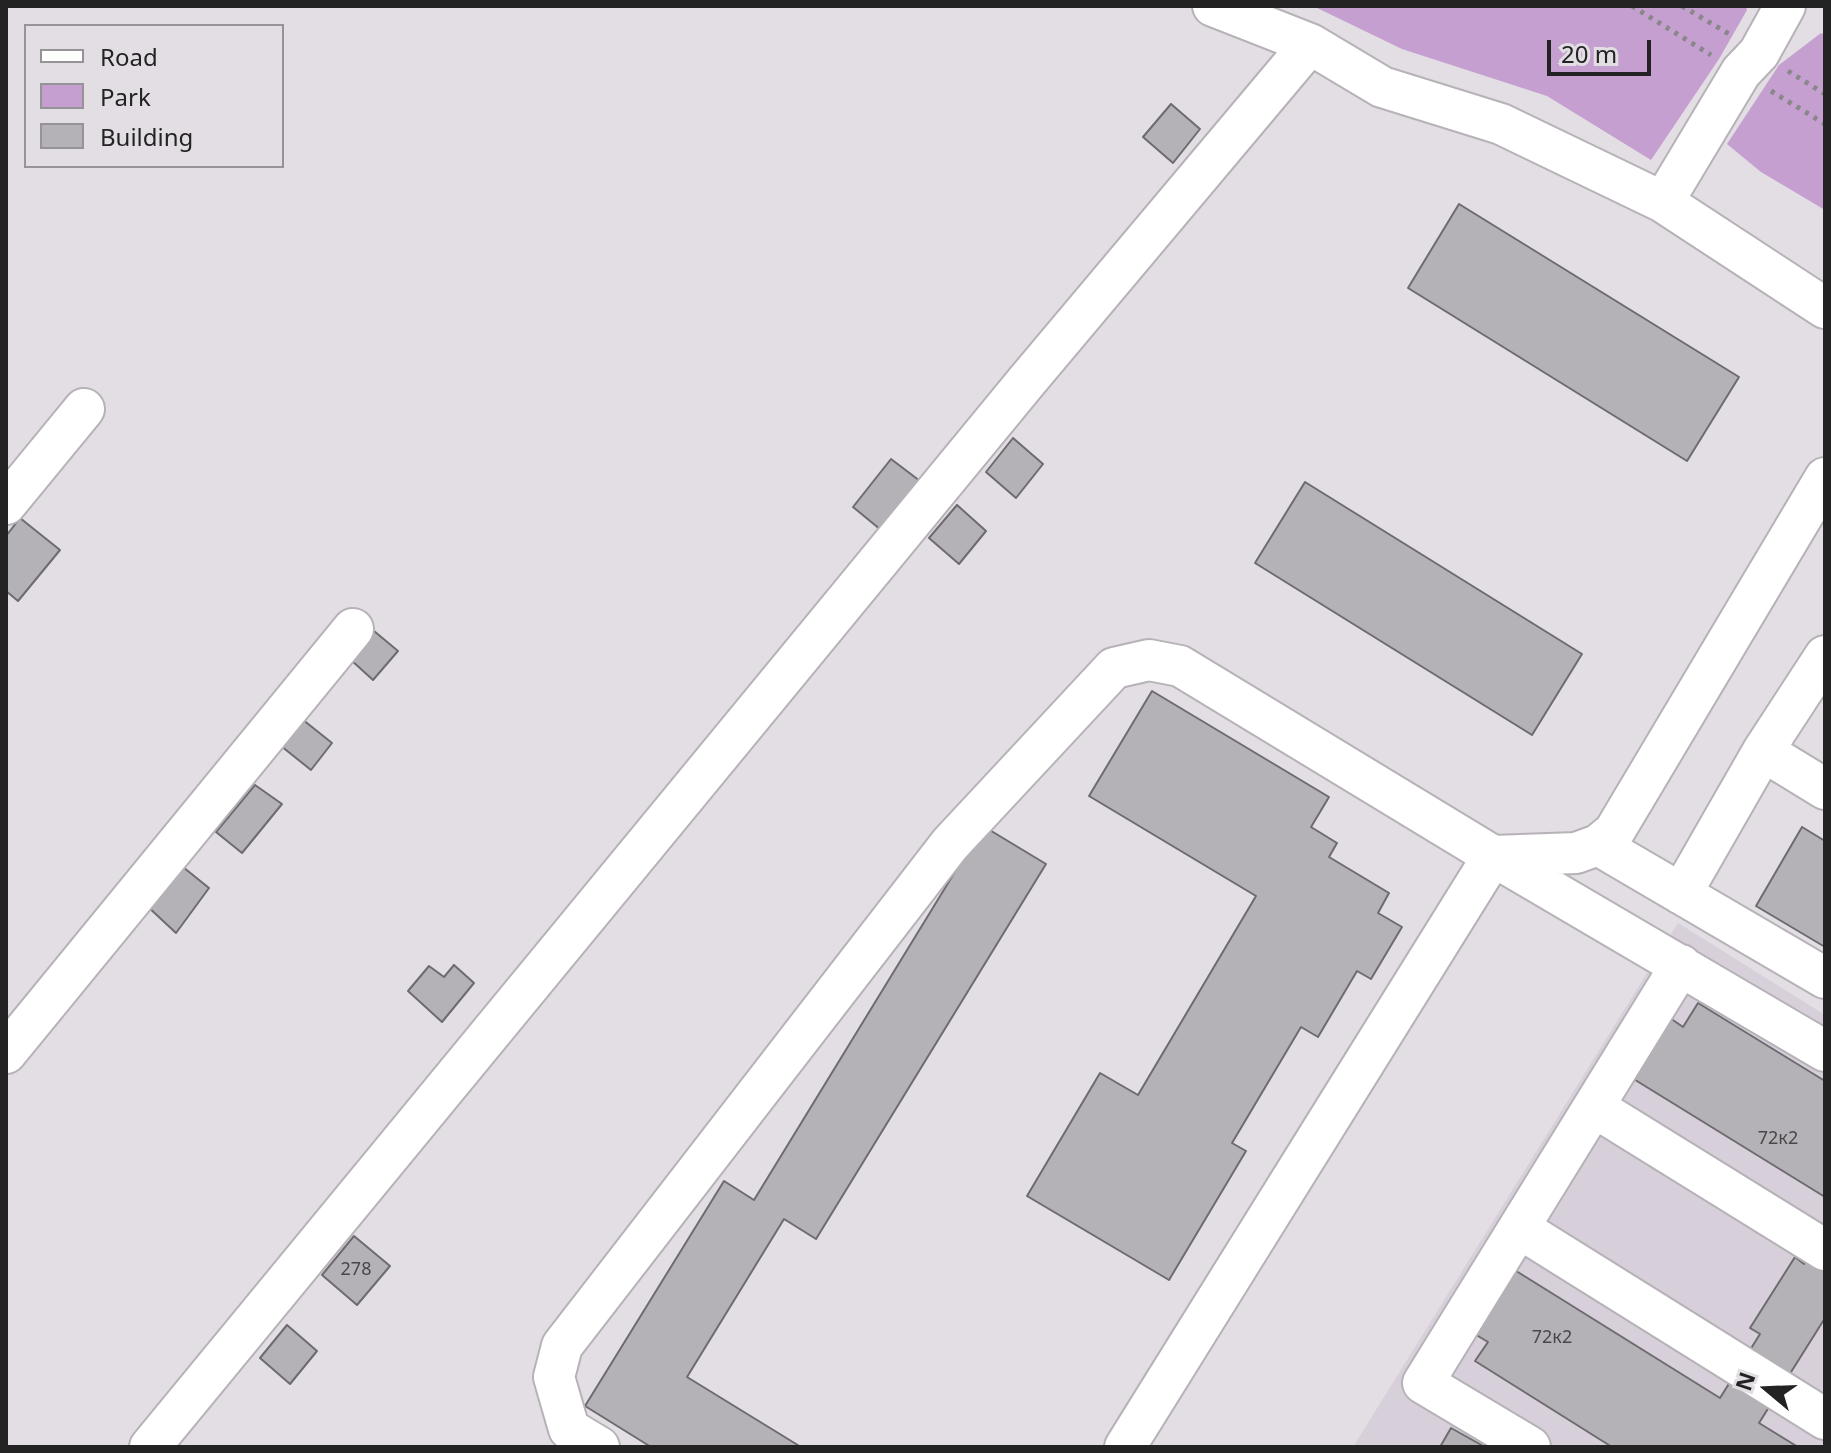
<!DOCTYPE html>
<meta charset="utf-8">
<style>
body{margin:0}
#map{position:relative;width:1831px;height:1453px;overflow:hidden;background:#e2dee3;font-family:"Noto Sans",sans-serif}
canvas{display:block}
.frame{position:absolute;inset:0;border:8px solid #242324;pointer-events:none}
.legend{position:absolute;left:24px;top:24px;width:260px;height:144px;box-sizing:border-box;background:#e2dee3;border:2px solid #969397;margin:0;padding:10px 14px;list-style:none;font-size:24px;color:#242324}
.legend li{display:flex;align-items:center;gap:16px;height:40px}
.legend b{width:40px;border:2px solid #969397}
.north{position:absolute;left:1727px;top:1349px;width:80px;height:80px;-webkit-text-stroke:6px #e2dee3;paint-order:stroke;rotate:289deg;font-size:22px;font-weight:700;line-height:32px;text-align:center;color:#242324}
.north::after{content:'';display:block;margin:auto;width:28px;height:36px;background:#242324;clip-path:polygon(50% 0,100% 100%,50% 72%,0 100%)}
.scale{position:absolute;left:1547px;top:40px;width:104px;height:36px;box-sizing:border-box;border:4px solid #242324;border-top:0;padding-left:10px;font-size:24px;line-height:28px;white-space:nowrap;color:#242324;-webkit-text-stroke:6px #e2dee3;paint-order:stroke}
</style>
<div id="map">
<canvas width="1831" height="1453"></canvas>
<div class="frame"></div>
<ul class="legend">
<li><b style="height:10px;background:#fff"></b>Road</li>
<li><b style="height:22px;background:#c49fd0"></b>Park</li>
<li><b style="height:22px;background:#b5b2b7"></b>Building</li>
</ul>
<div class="north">N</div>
<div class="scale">20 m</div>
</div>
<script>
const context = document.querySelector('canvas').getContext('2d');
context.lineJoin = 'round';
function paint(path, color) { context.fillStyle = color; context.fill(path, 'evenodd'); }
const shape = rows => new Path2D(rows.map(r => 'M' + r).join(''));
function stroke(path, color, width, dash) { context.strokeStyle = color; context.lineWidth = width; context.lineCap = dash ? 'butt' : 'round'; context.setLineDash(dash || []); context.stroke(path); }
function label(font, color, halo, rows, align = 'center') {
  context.font = font + ' "Noto Sans",sans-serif'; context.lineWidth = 6; context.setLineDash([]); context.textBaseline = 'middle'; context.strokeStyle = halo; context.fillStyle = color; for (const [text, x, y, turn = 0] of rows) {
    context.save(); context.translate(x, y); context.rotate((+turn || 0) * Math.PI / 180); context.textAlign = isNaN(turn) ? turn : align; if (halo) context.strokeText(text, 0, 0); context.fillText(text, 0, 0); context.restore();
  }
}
paint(shape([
 [1678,923,1825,1015,1825,1447,1353,1447]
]), '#d7cfda');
paint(shape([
 [1313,6,1746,6,1747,10,1719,59,1651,160,1547,96,1402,49],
 [1821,33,1825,35,1825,210,1761,172,1727,144,1779,65]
]), '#c49fd0');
const building = shape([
 [1171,104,1200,129,1173,163,1143,137,1171,104],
 [1459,204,1739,377,1687,461,1408,288,1459,204],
 [1013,438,1043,464,1016,498,986,472,1013,438],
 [891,459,920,481,881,530,853,507,891,459],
 [1305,482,1582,654,1532,735,1255,563,1305,482],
 [957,505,986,531,959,564,929,538,957,505],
 [20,518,60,550,18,601,6,591,6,536,20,518],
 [374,631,398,651,373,680,351,660,374,631],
 [1152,691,1329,797,1311,827,1337,843,1329,857,1389,893,1378,913,1402,927,1371,979,1357,971,1318,1037,1301,1027,1232,1143,1246,1151,1169,1280,1027,1196,1100,1073,1138,1095,1256,896,1089,796,1152,691],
 [302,719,332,743,311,770,281,746,302,719],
 [255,785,282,804,242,853,216,832,255,785],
 [983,826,1046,864,816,1239,784,1219,687,1377,801,1447,651,1447,585,1406,724,1181,754,1200,983,826],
 [1802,827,1825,841,1825,947,1756,906,1802,827],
 [178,863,209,888,176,933,146,905,178,863],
 [454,965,474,983,442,1022,408,991,429,966,444,977,454,965],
 [1698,1003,1825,1081,1825,1197,1632,1078,1670,1018,1683,1027,1698,1003],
 [1825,1231,1825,1318,1759,1423,1798,1447,1612,1447,1475,1361,1488,1342,1473,1333,1513,1269,1720,1398,1760,1334,1750,1328,1795,1257,1804,1264,1825,1231],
 [354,1236,390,1266,357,1305,322,1275,354,1236],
 [287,1325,317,1351,290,1384,260,1358,287,1325],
 [1451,1428,1485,1447,1440,1447,1451,1428]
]);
paint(building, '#b5b2b7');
stroke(building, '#6e6b70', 2);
const minor = shape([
 [1213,6,1310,44,1382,87,1501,124,1663,202],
 [1785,6,1759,53,1741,72,1663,202,1825,308],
 [6,504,84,409],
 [1825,656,1763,751,1825,789],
 [1598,845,1825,978],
 [1493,856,1576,853,1598,845,1614,832,1825,478],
 [1681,894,1763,751],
 [6,1053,353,629],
 [1594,1107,1825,1250],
 [1519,1228,1825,1419],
 [150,1447,1026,382,1310,44],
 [599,1447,569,1429,554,1377,562,1346,950,844,1114,668,1149,660,1180,666,1493,856,1825,1051],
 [1125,1447,1493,856],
 [1530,1447,1423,1383,1681,965]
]);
stroke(minor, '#b6b2b7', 44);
stroke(shape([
 [1632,6,1711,55],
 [1682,6,1729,34],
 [1788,71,1825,94],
 [1771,91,1825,124]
]), '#8a878b', 5, [4, 6]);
stroke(minor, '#fff', 40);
label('18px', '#484749', null, [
 ["72к2",1778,1139],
 ["278",356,1270],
 ["72к2",1552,1338]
]);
</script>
